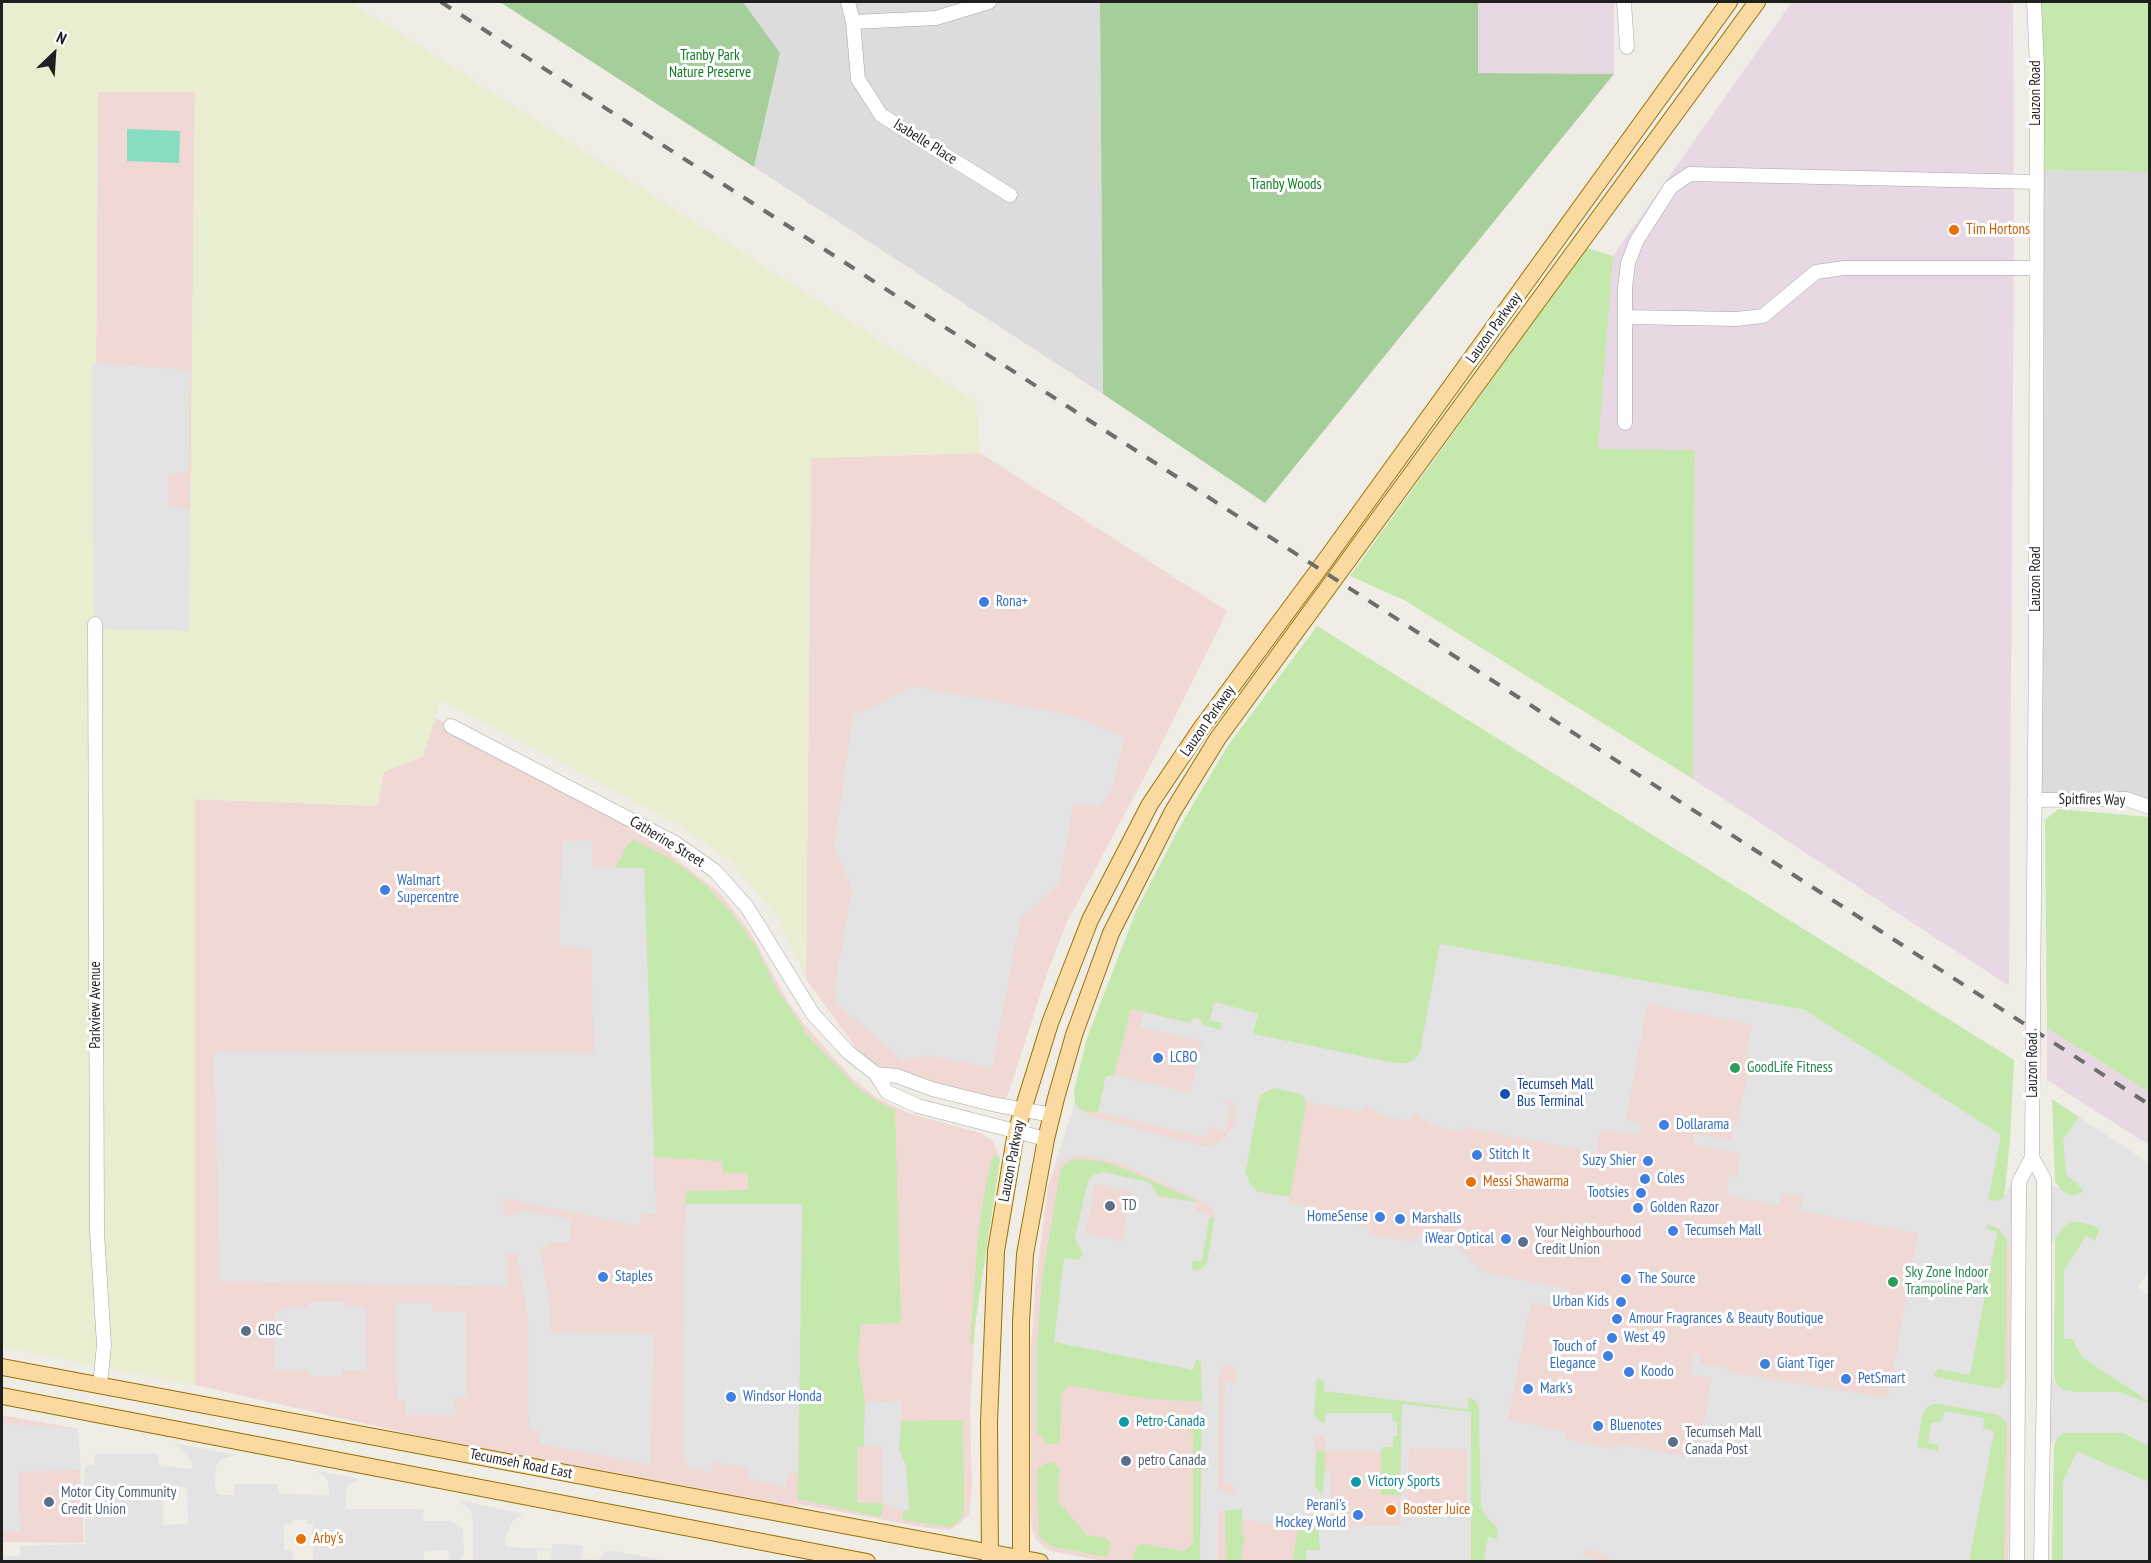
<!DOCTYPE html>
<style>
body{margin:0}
#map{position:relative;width:2151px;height:1563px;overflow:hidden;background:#f0ede6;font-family:"PT Sans Narrow",sans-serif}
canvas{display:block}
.frame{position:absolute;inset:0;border:3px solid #1f1f1f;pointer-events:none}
.north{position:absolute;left:24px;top:24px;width:60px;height:60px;-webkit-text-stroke:4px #fff;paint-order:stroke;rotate:25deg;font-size:16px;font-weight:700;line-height:24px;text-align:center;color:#1f1f1f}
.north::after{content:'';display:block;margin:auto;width:21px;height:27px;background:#1f1f1f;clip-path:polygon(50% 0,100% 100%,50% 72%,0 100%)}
</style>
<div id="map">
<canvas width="2151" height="1563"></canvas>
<div class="frame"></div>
<div class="north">N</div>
</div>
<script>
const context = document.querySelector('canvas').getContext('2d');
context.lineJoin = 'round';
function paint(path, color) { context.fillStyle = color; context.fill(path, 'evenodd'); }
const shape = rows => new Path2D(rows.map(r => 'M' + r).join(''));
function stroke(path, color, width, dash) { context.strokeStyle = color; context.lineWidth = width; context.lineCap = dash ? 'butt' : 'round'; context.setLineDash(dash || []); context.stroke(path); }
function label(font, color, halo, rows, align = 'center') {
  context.font = font + ' "PT Sans Narrow",sans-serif'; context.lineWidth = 6; context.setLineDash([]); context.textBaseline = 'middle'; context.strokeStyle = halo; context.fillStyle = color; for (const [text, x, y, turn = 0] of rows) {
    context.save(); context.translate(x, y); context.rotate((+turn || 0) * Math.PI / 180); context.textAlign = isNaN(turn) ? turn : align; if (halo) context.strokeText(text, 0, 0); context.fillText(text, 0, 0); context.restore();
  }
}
paint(shape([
 [743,2,1100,2,1103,394,754,167,780,54],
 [2036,170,2149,172,2149,807,2034,800]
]), '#dddcdc');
paint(shape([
 [98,92,195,92,189,631,94,629],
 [980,453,1227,611,1155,757,1066,924,1048,971,1008,1094,1002,1105,898,1076,864,1059,806,979,811,458],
 [435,718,675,843,671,855,720,893,749,930,787,1000,804,1024,853,1079,877,1098,908,1113,981,1133,993,1142,1000,1159,975,1325,970,1409,972,1487,969,1514,958,1525,949,1530,928,1528,798,1504,798,1522,195,1385,195,799,377,806,384,772,423,756],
 [1440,944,1805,1010,2004,1198,2011,1184,2010,1376,2012,1426,2008,1561,1108,1562,1051,1551,1043,1547,1034,1537,1031,1523,1031,1348,1036,1279,1048,1187,1075,1103,1080,1109,1114,1075,1130,1009],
 [2,1415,78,1429,84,1543,2,1542]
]), '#f0d8d5');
paint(shape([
 [1478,2,1614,2,1614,74,1478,73],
 [1792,2,2013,2,2014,228,2009,986,1693,779,1695,450,1597,450,1613,256],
 [2047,1028,2149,1092,2149,1145,2047,1080]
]), '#e8d8e4');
paint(shape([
 [2,2,351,2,976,402,980,453,811,458,806,979,778,919,729,859,674,822,441,700,423,756,384,772,377,806,195,799,195,1385,2,1347],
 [98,92,195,92,189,631,94,629]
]), '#e9eed1');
paint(shape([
 [2034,2,2149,2,2149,172,2036,170],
 [1587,248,1613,256,1598,449,1695,450,1693,779,1404,600,1350,576],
 [1317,626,2014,1060,2010,1140,2004,1198,1998,1201,1987,1200,1805,1010,1440,944,1420,1052,1414,1060,1408,1063,1395,1063,1252,1034,1258,1014,1215,1002,1210,1019,1223,1023,1221,1030,1131,1009,1114,1075,1106,1077,1098,1112,1085,1112,1080,1109,1075,1103,1074,1090,1087,1038,1136,911,1179,828,1227,747],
 [2058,809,2149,817,2149,1092,2047,1028,2045,820],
 [634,840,672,860,705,884,731,912,754,943,776,988,804,1029,804,1032,858,1088,878,1102,895,1110,901,1323,861,1324,858,1358,865,1403,864,1446,857,1447,857,1503,883,1503,881,1517,798,1499,802,1204,685,1204,687,1191,748,1190,748,1173,723,1173,722,1161,654,1157,644,868,616,868,627,845],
 [1274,1088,1297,1093,1303,1096,1306,1102,1290,1197,1258,1192,1249,1183,1245,1176,1259,1098,1262,1094],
 [2052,1099,2079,1117,2063,1141,2084,1190,2079,1194,2071,1196,2062,1192,2055,1181],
 [993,1156,998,1156,1000,1159,975,1325,974,1343,970,1343,978,1236,986,1184],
 [1077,1159,1100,1161,1128,1170,1195,1200,1194,1202,1158,1196,1151,1184,1144,1181,1102,1172,1092,1176,1088,1181,1075,1238,1083,1254,1079,1260,1064,1259,1193,1369,1195,1361,1197,1360,1201,1362,1202,1402,1142,1398,1068,1385,1061,1394,1060,1441,1055,1444,1049,1444,1045,1442,1037,1432,1037,1348,1042,1279,1061,1168,1071,1160],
 [1209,1217,1215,1218,1207,1263,1204,1267,1196,1271,1192,1269,1193,1260,1202,1261],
 [2074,1221,2097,1226,2099,1231,2095,1242,2086,1236,2064,1339,2073,1338,2082,1357,2149,1401,2149,1404,2120,1392,2075,1392,2063,1390,2057,1385,2054,1378,2055,1238,2065,1225],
 [1986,1224,1998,1228,2005,1234,2007,1243,2006,1376,2002,1387,1999,1389,1935,1377,1934,1373,1939,1369,1969,1375,1997,1233,1987,1229],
 [1318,1378,1324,1380,1324,1391,1467,1409,1468,1398,1473,1399,1477,1402,1479,1407,1481,1506,1498,1528,1497,1539,1488,1538,1484,1561,1471,1561,1471,1413,1402,1404,1400,1495,1381,1495,1381,1447,1393,1436,1396,1422,1325,1413,1325,1423,1322,1423,1314,1415,1316,1381],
 [1932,1404,1940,1404,1999,1415,2006,1420,2007,1426,2004,1561,1969,1561,1994,1432,1944,1417,1941,1422,1932,1423,1940,1445,1938,1451,1917,1447,1922,1416,1926,1408],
 [1143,1415,1202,1419,1200,1561,1134,1561,1133,1555,1137,1546,1144,1544,1183,1551,1189,1548,1193,1541,1193,1434,1189,1429,1142,1423],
 [963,1420,964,1508,961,1518,955,1524,948,1527,903,1520,903,1510,909,1511,906,1465,899,1450,901,1421],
 [2063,1433,2124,1433,2149,1446,2150,1478,2148,1482,2077,1452,2063,1482,2063,1561,2052,1562,2054,1446,2057,1437],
 [1325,1451,1325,1470,1323,1497,1315,1486,1316,1452],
 [1047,1463,1053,1463,1059,1467,1058,1501,1086,1535,1106,1538,1111,1543,1107,1557,1053,1547,1039,1536,1037,1472,1041,1466],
 [1242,1508,1242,1536,1245,1536,1240,1561,1226,1561,1225,1511],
 [1315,1512,1318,1513,1320,1550,1306,1550,1306,1561,1292,1562,1298,1529,1314,1528]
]), '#c5e8ad');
paint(shape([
 [500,2,743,2,780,53,754,167],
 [1100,2,1478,2,1478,73,1614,74,1265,503,1103,394]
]), '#a6ce9b');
paint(shape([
 [127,129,180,131,179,163,127,161]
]), '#86ddc2');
paint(shape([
 [92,363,190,370,188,472,168,474,169,507,190,509,189,631,94,629],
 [911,686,1071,715,1124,737,1112,789,1100,807,1074,803,1059,883,1020,919,992,1068,929,1055,902,1060,837,1003,835,985,852,889,834,847,853,714,879,704],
 [592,840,592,867,644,868,656,1214,641,1214,640,1226,503,1198,504,1216,526,1211,571,1219,571,1242,551,1242,540,1250,551,1311,551,1332,654,1333,650,1465,540,1444,540,1432,529,1430,528,1317,517,1253,507,1254,508,1287,220,1281,214,1052,594,1053,591,949,559,946,562,841],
 [1440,944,1805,1010,2001,1135,1988,1200,1998,1201,2004,1198,2011,1184,2011,1245,1998,1228,1986,1224,1987,1229,1997,1232,1970,1375,1939,1369,1934,1374,1935,1377,1994,1388,2002,1387,2010,1376,2012,1426,1999,1415,1940,1404,1932,1404,1926,1408,1922,1416,1917,1447,1938,1451,1939,1445,1928,1443,1931,1423,1941,1422,1945,1411,1984,1418,1983,1429,1994,1431,1969,1561,1612,1562,1606,1555,1589,1549,1586,1550,1583,1556,1593,1558,1593,1561,1484,1561,1488,1537,1497,1539,1498,1529,1486,1516,1481,1507,1479,1407,1477,1402,1473,1399,1468,1398,1468,1409,1324,1391,1324,1380,1318,1378,1316,1381,1314,1415,1322,1423,1325,1422,1325,1413,1392,1413,1393,1422,1397,1422,1397,1436,1393,1436,1393,1447,1382,1447,1382,1451,1325,1451,1325,1435,1317,1437,1313,1440,1316,1452,1315,1486,1322,1496,1325,1470,1331,1470,1331,1526,1400,1526,1402,1404,1471,1412,1471,1561,1306,1561,1306,1550,1320,1550,1317,1513,1315,1512,1314,1528,1298,1529,1242,1519,1242,1509,1220,1511,1217,1517,1217,1561,1200,1561,1202,1402,1201,1362,1197,1360,1195,1361,1193,1370,1054,1342,1064,1258,1079,1260,1083,1254,1075,1238,1088,1181,1092,1176,1102,1172,1144,1181,1150,1184,1158,1196,1194,1202,1197,1203,1196,1211,1210,1214,1202,1261,1193,1261,1192,1269,1196,1271,1204,1267,1207,1263,1215,1214,1212,1208,1206,1203,1125,1165,1110,1161,1083,1155,1074,1156,1058,1164,1051,1178,1075,1103,1080,1109,1091,1116,1202,1146,1212,1146,1220,1141,1227,1134,1234,1124,1236,1109,1234,1104,1228,1101,1223,1103,1231,1107,1226,1131,1209,1127,1206,1138,1098,1112,1106,1077,1114,1075,1190,1093,1202,1042,1140,1027,1143,1012,1192,1024,1190,1020,1198,1017,1204,1025,1220,1030,1222,1023,1210,1020,1215,1002,1258,1014,1253,1034,1395,1063,1408,1063,1414,1060,1420,1052],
 [1647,1004,1752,1025,1746,1053,1752,1055,1737,1125,1734,1125,1731,1140,1695,1134,1694,1145,1740,1153,1737,1177,1729,1176,1726,1196,1779,1205,1782,1192,1803,1196,1800,1211,1918,1233,1888,1398,1729,1372,1729,1369,1699,1364,1701,1355,1695,1354,1690,1376,1697,1377,1697,1375,1712,1378,1700,1442,1690,1440,1687,1457,1619,1444,1618,1450,1565,1439,1566,1432,1508,1420,1531,1302,1567,1309,1569,1289,1485,1273,1444,1233,1431,1229,1429,1238,1415,1236,1413,1242,1370,1235,1370,1227,1319,1218,1319,1209,1289,1203,1290,1197,1258,1192,1249,1183,1248,1175,1245,1175,1259,1098,1262,1094,1274,1088,1297,1093,1303,1096,1306,1101,1360,1112,1365,1105,1386,1117,1409,1121,1415,1113,1434,1126,1461,1131,1463,1127,1597,1153,1600,1129,1639,1135,1642,1124,1626,1120],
 [1095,1184,1132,1192,1122,1241,1085,1234],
 [1230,1364,1236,1370,1236,1383,1225,1381,1224,1483,1235,1486,1235,1492,1230,1494,1218,1489,1219,1378,1220,1370],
 [1409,1448,1467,1449,1466,1516,1408,1516],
 [2079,1117,2149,1163,2149,1270,2138,1288,2149,1296,2149,1401,2082,1357,2072,1338,2064,1339,2064,1270,2086,1236,2095,1241,2099,1231,2097,1226,2074,1221,2065,1225,2051,1244,2052,1185,2071,1196,2079,1194,2084,1190,2066,1174,2063,1140],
 [685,1204,802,1204,798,1473,789,1473,785,1487,748,1477,749,1468,714,1462,711,1472,687,1468,687,1459,683,1458],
 [309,1302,345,1302,345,1307,366,1307,367,1370,342,1370,342,1376,310,1376,309,1370,275,1371,274,1313,282,1313,282,1308,308,1308],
 [396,1303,432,1303,433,1312,465,1312,466,1397,455,1398,455,1415,406,1415,406,1400,397,1400],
 [2049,1373,2057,1385,2063,1390,2075,1392,2120,1392,2149,1404,2149,1446,2124,1433,2063,1433,2048,1446],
 [902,1401,899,1450,906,1465,909,1512,883,1503,882,1447,864,1446,865,1403],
 [2,1423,78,1429,81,1470,18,1472,20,1532,2,1531],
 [173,1443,236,1455,225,1458,219,1461,216,1466,215,1489,219,1495,234,1495,234,1484,278,1484,279,1494,329,1495,328,1480,318,1471,359,1479,349,1484,346,1490,346,1509,423,1509,424,1521,452,1521,463,1529,464,1553,460,1561,449,1561,448,1550,424,1551,424,1561,313,1561,313,1546,317,1545,317,1534,312,1533,313,1524,307,1524,307,1520,292,1520,292,1524,284,1524,284,1550,293,1551,293,1561,2,1561,2,1557,20,1556,20,1546,85,1544,85,1519,94,1519,95,1489,84,1486,85,1465,94,1466,95,1454,158,1454,159,1466,193,1469,188,1455],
 [163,1487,187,1487,188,1524,163,1525],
 [2077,1451,2147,1482,2149,1478,2149,1561,2063,1561,2063,1482],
 [459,1500,523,1514,512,1522,505,1539,505,1547,552,1549,552,1544,583,1545,581,1559,598,1560,605,1552,613,1551,668,1561,552,1561,551,1550,537,1550,537,1561,473,1561,473,1519,470,1510]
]), '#e3e3e3');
const minor = shape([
 [848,2,853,22,858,79,881,115,1010,195],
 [1624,2,1627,47],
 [853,22,936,18,989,2],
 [1625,317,1736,319,1763,316,1816,272,1844,268,2036,268],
 [1625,423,1625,288,1628,263,1637,240,1671,187,1690,174,2036,182],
 [95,624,97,1232,104,1345,100,1385],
 [451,726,675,843,715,871,747,907,813,1014,848,1052,876,1074,887,1092,918,1106,1046,1139],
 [2034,800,2126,799,2150,807],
 [876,1074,897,1076,932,1089,992,1104,1052,1115],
 [2032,1157,2044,1179,2044,1374,2041,1562],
 [2017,1562,2019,1182,2032,1157,2036,626,2037,66,2034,2]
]);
const major = shape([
 [2,1367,1040,1562],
 [2,1396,867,1562],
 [990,1562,989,1422,996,1251,1016,1132,1050,1023,1090,920,1150,804,1202,727,1319,569,1729,2],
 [1021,1562,1021,1322,1025,1254,1046,1139,1056,1098,1074,1035,1111,933,1173,811,1218,738,1757,2]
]);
stroke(minor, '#a6a6a6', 15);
stroke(major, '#967204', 18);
stroke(minor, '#fff', 14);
stroke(major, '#fadaa1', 16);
stroke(shape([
 [441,2,2150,1105]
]), '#6d6d6d', 4, [12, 12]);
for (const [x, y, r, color] of [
 [1954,230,6,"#e8710a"],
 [984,602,6,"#3f7fe0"],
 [385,890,6,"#3f7fe0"],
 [1158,1058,6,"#3f7fe0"],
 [1735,1068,6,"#2e9e5b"],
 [1505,1094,6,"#1a4fb4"],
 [1664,1125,6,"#3f7fe0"],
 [1477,1155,6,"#3f7fe0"],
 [1648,1161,6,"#3f7fe0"],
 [1645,1179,6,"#3f7fe0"],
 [1471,1182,6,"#e8710a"],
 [1641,1193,6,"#3f7fe0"],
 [1110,1206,6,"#5c6f8a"],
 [1638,1208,6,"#3f7fe0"],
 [1380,1217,6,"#3f7fe0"],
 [1400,1219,6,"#3f7fe0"],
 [1673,1231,6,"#3f7fe0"],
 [1506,1239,6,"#3f7fe0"],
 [1523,1242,6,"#5c6f8a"],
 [603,1277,6,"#3f7fe0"],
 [1626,1279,6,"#3f7fe0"],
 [1893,1282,6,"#2e9e5b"],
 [1621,1302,6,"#3f7fe0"],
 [1617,1319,6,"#3f7fe0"],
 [246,1331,6,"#5c6f8a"],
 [1612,1338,6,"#3f7fe0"],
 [1608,1356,6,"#3f7fe0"],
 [1765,1364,6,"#3f7fe0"],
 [1629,1372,6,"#3f7fe0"],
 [1846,1379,6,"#3f7fe0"],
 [1528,1389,6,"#3f7fe0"],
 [731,1397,6,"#3f7fe0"],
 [1124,1422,6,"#0f9aa8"],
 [1598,1426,6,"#3f7fe0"],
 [1673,1442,6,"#5c6f8a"],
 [1126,1461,6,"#5c6f8a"],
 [1356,1482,6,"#0f9aa8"],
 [49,1502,6,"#5c6f8a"],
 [1391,1510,6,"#e8710a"],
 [1358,1515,6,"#3f7fe0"],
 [301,1539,6,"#e8710a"]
]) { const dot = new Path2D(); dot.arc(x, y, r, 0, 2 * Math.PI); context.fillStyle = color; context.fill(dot); stroke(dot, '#fff', 2); }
label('15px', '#0e7c20', '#fff', [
 ["Tranby Park",710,56],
 ["Nature Preserve",710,73],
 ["Tranby Woods",1286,185]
]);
label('15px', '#1f1f1f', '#fff', [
 ["Lauzon Road",2036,93,-90],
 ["Isabelle Place",925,142,32],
 ["Lauzon Parkway",1494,328,-54],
 ["Lauzon Road",2036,579,-90],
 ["Lauzon Parkway",1208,721,-55],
 ["Spitfires Way",2092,800,1],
 ["Catherine Street",667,842,31],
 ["Parkview Avenue",96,1005,-90],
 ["Lauzon Road",2033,1065,-90],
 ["Lauzon Parkway",1012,1161,-79],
 ["Tecumseh Road East",521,1464,11]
]);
label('15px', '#c56008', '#fff', [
 ["Tim Hortons",1966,230],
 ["Messi Shawarma",1483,1182],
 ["Booster Juice",1403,1510],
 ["Arby's",313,1539]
], 'left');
label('15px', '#366cbe', '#fff', [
 ["Rona+",996,602],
 ["Walmart",397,881],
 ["Supercentre",397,898],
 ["LCBO",1170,1058],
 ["Dollarama",1676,1125],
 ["Stitch It",1489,1155],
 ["Suzy Shier",1636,1161,"right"],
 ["Coles",1657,1179],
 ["Tootsies",1629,1193,"right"],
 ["Golden Razor",1650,1208],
 ["HomeSense",1368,1217,"right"],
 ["Marshalls",1412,1219],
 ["Tecumseh Mall",1685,1231],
 ["iWear Optical",1494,1239,"right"],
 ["Staples",615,1277],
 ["The Source",1638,1279],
 ["Urban Kids",1609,1302,"right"],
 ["Amour Fragrances & Beauty Boutique",1629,1319],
 ["West 49",1624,1338],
 ["Touch of",1596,1347,"right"],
 ["Elegance",1596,1364,"right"],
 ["Giant Tiger",1777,1364],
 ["Koodo",1641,1372],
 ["PetSmart",1858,1379],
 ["Mark's",1540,1389],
 ["Windsor Honda",743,1397],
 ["Bluenotes",1610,1426],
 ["Perani's",1346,1506,"right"],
 ["Hockey World",1346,1523,"right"]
], 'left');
label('15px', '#27864d', '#fff', [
 ["GoodLife Fitness",1747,1068],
 ["Sky Zone Indoor",1905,1273],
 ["Trampoline Park",1905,1290]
], 'left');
label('15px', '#164399', '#fff', [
 ["Tecumseh Mall",1517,1085],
 ["Bus Terminal",1517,1102]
], 'left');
label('15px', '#4e5e75', '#fff', [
 ["TD",1122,1206],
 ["Your Neighbourhood",1535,1233],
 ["Credit Union",1535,1250],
 ["CIBC",258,1331],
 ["Tecumseh Mall",1685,1433],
 ["Canada Post",1685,1450],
 ["petro Canada",1138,1461],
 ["Motor City Community",61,1493],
 ["Credit Union",61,1510]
], 'left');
label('15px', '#0d838f', '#fff', [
 ["Petro-Canada",1136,1422],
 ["Victory Sports",1368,1482]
], 'left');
</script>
